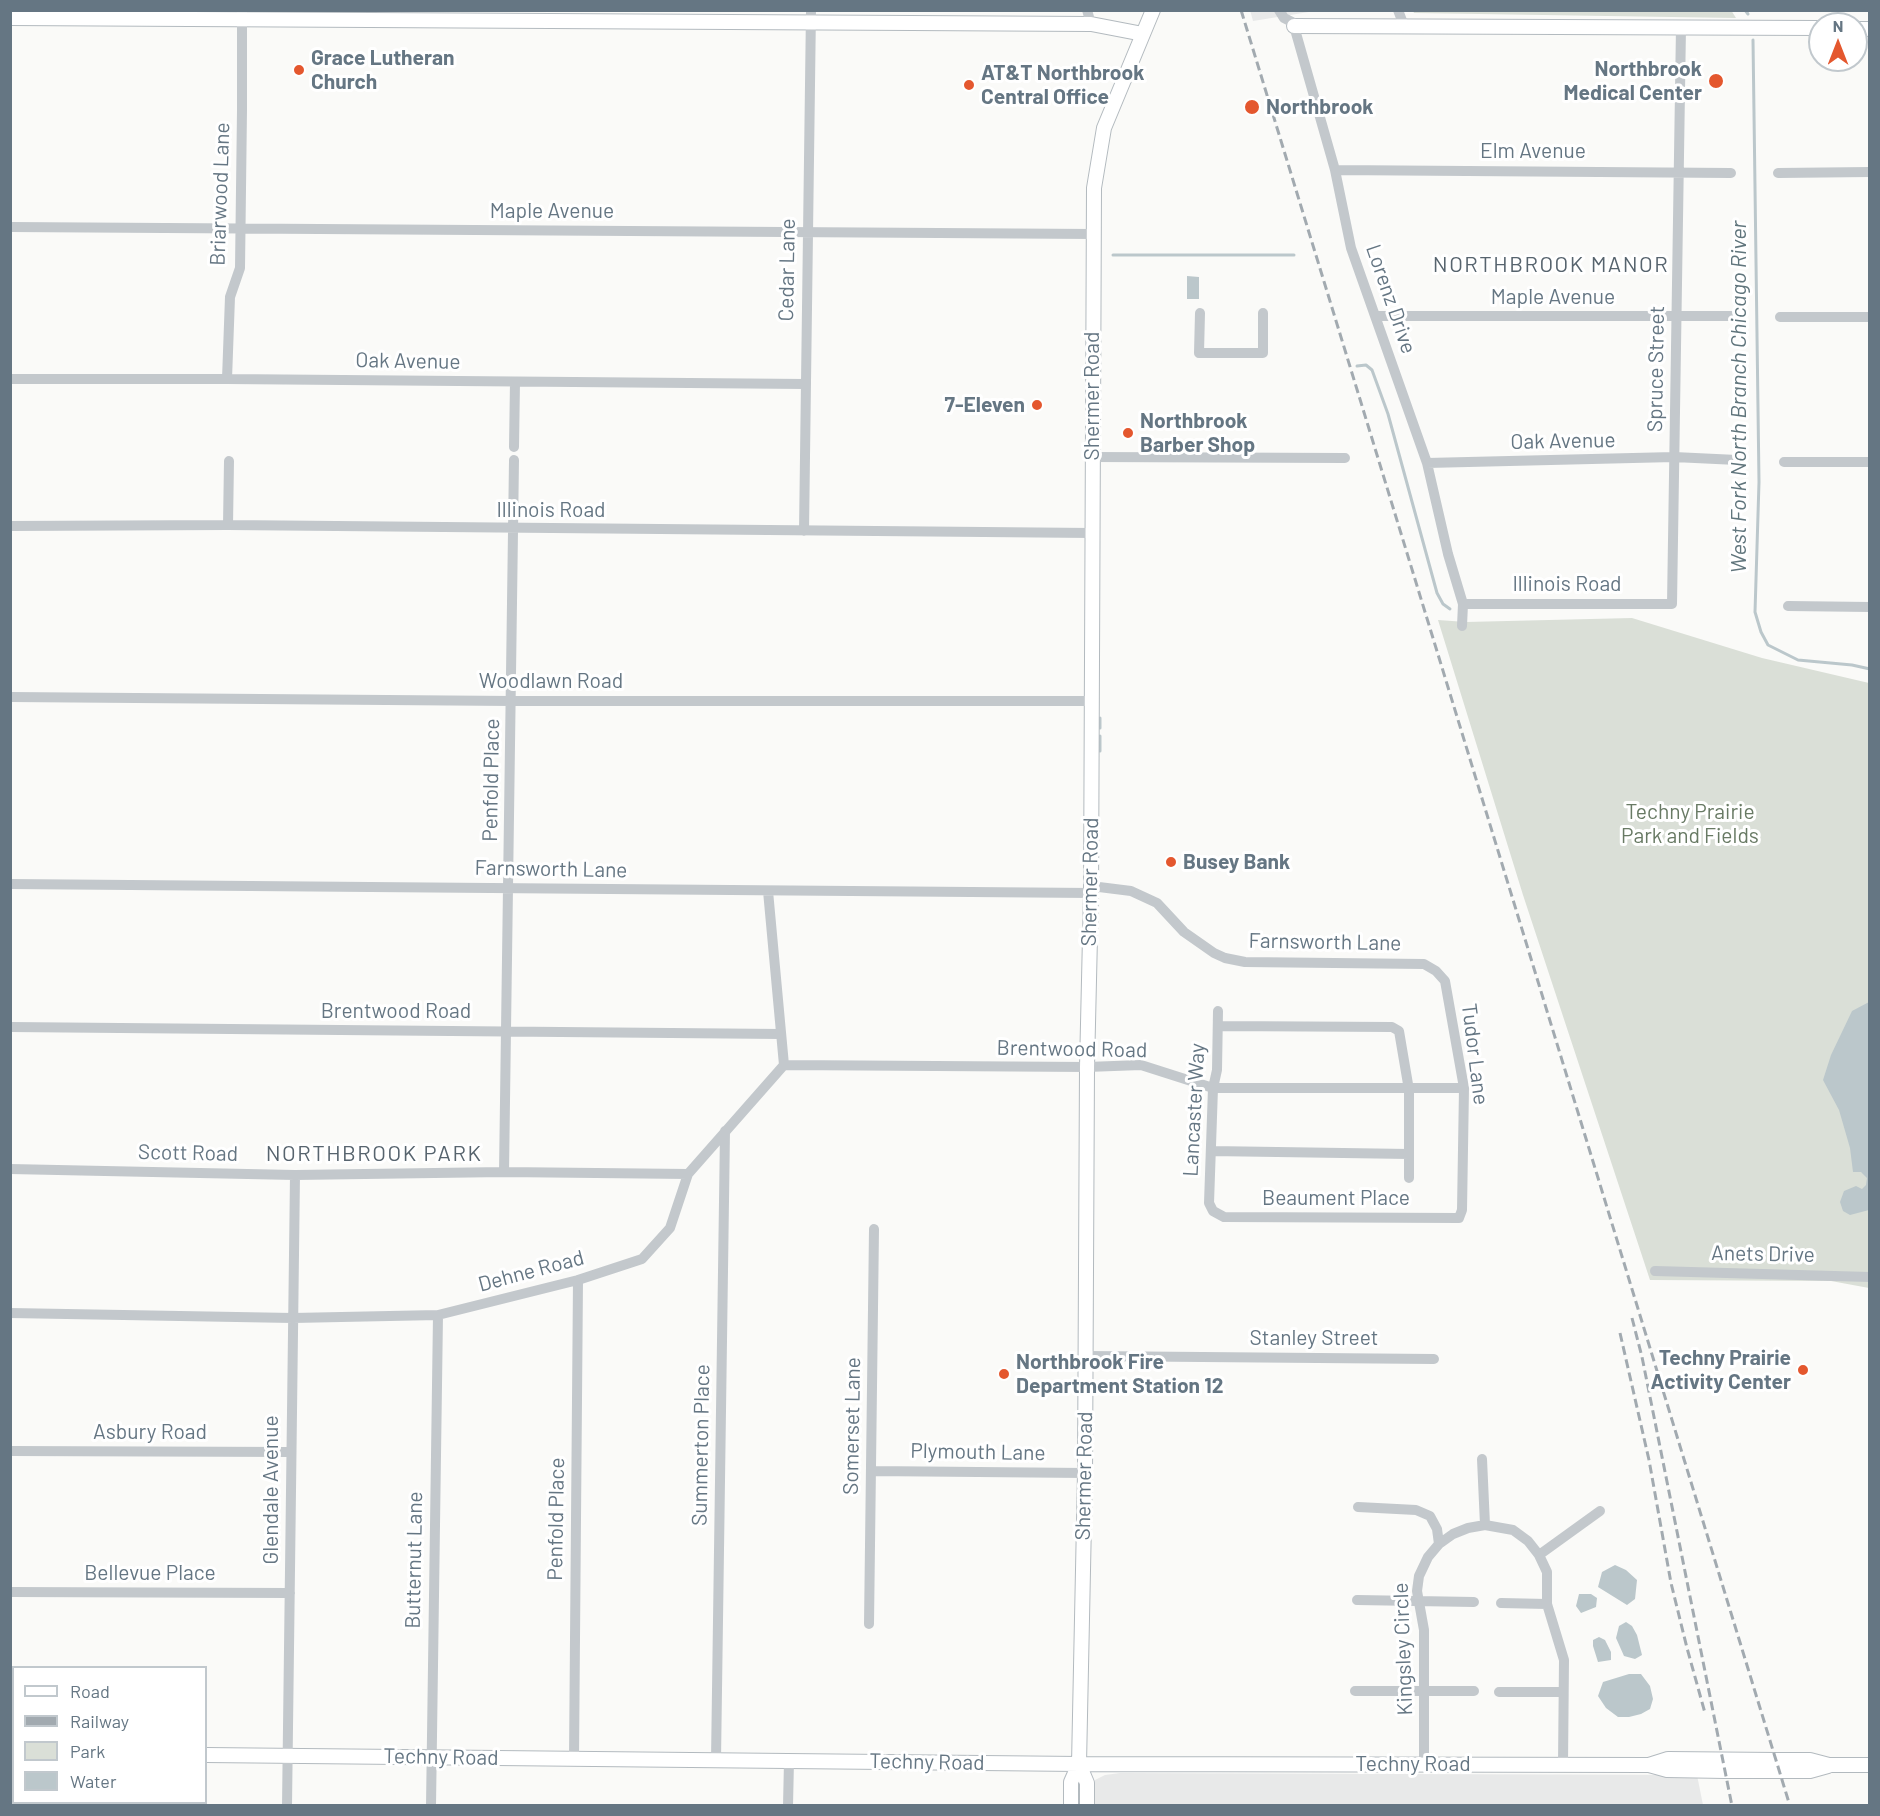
<!DOCTYPE html>
<style>
body{margin:0}
#map{position:relative;width:1880px;height:1816px;overflow:hidden;background:#fafaf8;font-family:Barlow,sans-serif}
canvas{display:block}
.frame{position:absolute;inset:0;border:12px solid #657683;pointer-events:none}
.legend{position:absolute;left:12px;top:1666px;width:195px;height:138px;box-sizing:border-box;background:#fff;border:2px solid #c1c8cd;margin:0;padding:8px 10px;list-style:none;font-size:18px;color:#657683}
.legend li{display:flex;align-items:center;gap:12px;height:30px}
.legend b{width:30px;border:2px solid #c1c8cd}
.north{position:absolute;left:1808px;top:12px;width:60px;height:60px;box-sizing:border-box;background:#fff;border:2px solid #c1c8cd;border-radius:50%;rotate:0deg;font-size:16px;font-weight:700;line-height:24px;text-align:center;color:#657683}
.north::after{content:'';display:block;margin:auto;width:21px;height:27px;background:#e4572e;clip-path:polygon(50% 0,100% 100%,50% 72%,0 100%)}
</style>
<div id="map">
<canvas width="1880" height="1816"></canvas>
<div class="frame"></div>
<ul class="legend">
<li><b style="height:8px;background:#fff"></b>Road</li>
<li><b style="height:8px;background:#a2aab0"></b>Railway</li>
<li><b style="height:16px;background:#dadfd7"></b>Park</li>
<li><b style="height:16px;background:#bbc7cb"></b>Water</li>
</ul>
<div class="north">N</div>
</div>
<script>
const context = document.querySelector('canvas').getContext('2d');
context.lineJoin = 'round';
function paint(path, color) { context.fillStyle = color; context.fill(path, 'evenodd'); }
const shape = rows => new Path2D(rows.map(r => 'M' + r).join(''));
function stroke(path, color, width, dash) { context.strokeStyle = color; context.lineWidth = width; context.lineCap = dash ? 'butt' : 'round'; context.setLineDash(dash || []); context.stroke(path); }
function label(font, color, halo, rows, align = 'center') {
  context.font = font + ' Barlow,sans-serif'; context.lineWidth = 6; context.setLineDash([]); context.textBaseline = 'middle'; context.strokeStyle = halo; context.fillStyle = color; for (const [text, x, y, turn = 0] of rows) {
    context.save(); context.translate(x, y); context.rotate((+turn || 0) * Math.PI / 180); context.textAlign = isNaN(turn) ? turn : align; if (halo) context.strokeText(text, 0, 0); context.fillText(text, 0, 0); context.restore();
  }
}
paint(shape([
 [1250,10,1315,11,1253,21],
 [1120,1773,1697,1775,1703,1805,1095,1806,1095,1780,1105,1775]
]), '#e8e9e9');
paint(shape([
 [1731,10,1736,18,1414,13,1413,11],
 [1632,618,1762,658,1869,683,1869,1288,1831,1281,1650,1280,1523,895,1438,620,1466,622]
]), '#dadfd7');
paint(shape([
 [1187,276,1199,277,1199,299,1187,299],
 [1869,1002,1869,1210,1850,1215,1843,1211,1840,1202,1844,1191,1856,1186,1862,1189,1866,1185,1867,1178,1861,1172,1853,1172,1850,1148,1839,1110,1823,1080,1831,1055,1852,1011],
 [1615,1565,1626,1570,1637,1580,1635,1599,1627,1605,1598,1587,1602,1572],
 [1579,1594,1591,1594,1597,1598,1596,1607,1581,1613,1576,1606],
 [1626,1622,1632,1626,1637,1635,1642,1655,1635,1659,1624,1656,1616,1638,1619,1626],
 [1599,1637,1605,1640,1611,1652,1611,1660,1598,1662,1593,1646,1593,1640],
 [1629,1674,1641,1674,1650,1686,1653,1699,1650,1709,1641,1714,1629,1717,1618,1717,1606,1708,1598,1696,1603,1682]
]), '#bbc7cb');
stroke(shape([
 [1745,10,1748,14],
 [1753,40,1759,482,1755,612,1761,632,1768,645,1798,660,1852,665,1870,669],
 [1113,255,1294,255],
 [1357,366,1366,365,1372,370,1388,414,1437,593,1443,604,1450,609],
 [1100,718,1100,728],
 [1100,736,1100,751]
]), '#bbc7cb', 3);
const secondary = shape([
 [10,18,1091,24,1143,34],
 [1294,26,1820,28],
 [1856,29,1870,29],
 [10,1753,14,1753],
 [206,1755,1079,1764,1649,1765,1668,1759,1776,1760,1810,1760,1829,1765,1870,1765],
 [1079,1764,1087,1783,1087,1806],
 [1649,1765,1667,1770,1725,1771,1810,1771,1828,1766],
 [1071,1806,1071,1782,1079,1764,1085,1473,1087,1067,1091,893,1094,188,1104,128,1153,10]
]);
stroke(secondary, '#b3babf', 16);
stroke(shape([
 [1087,10,1091,24],
 [1279,10,1284,18,1292,22,1294,26,1335,170,1351,248,1427,463,1448,554,1463,604,1462,626],
 [1398,10,1404,26],
 [1335,170,1731,173],
 [1778,173,1870,172],
 [10,227,1094,234],
 [1200,313,1199,353,1263,353,1263,313],
 [1376,316,1731,316],
 [1780,317,1870,317],
 [10,379,227,379,805,384],
 [227,379,230,297,240,268,242,110,242,10],
 [514,447,515,382],
 [1092,457,1345,458],
 [1784,462,1870,462],
 [1427,463,1674,457,1737,460],
 [228,525,229,461],
 [10,526,228,525,1092,533],
 [804,531,811,10],
 [1463,604,1672,604,1681,27],
 [1788,606,1870,607],
 [10,697,512,701,1092,701],
 [10,884,1091,893],
 [1091,886,1131,891,1157,903,1184,932,1214,953,1225,958,1245,962,1424,964,1436,971,1445,981,1464,1088,1462,1210,1459,1218,1224,1217,1213,1211,1209,1203,1213,1088,1217,1070,1218,1011],
 [1218,1026,1392,1027,1399,1031,1409,1090,1409,1178],
 [10,1027,781,1034],
 [784,1065,1087,1067,1141,1065,1213,1088,1464,1088],
 [1211,1151,1409,1154],
 [10,1169,295,1175,504,1172,688,1174],
 [504,1172,514,460],
 [1655,1271,1870,1277],
 [10,1313,293,1318,438,1315,578,1280,642,1259,670,1228,688,1174,784,1065,768,891],
 [1086,1356,1434,1359],
 [10,1451,290,1452],
 [1482,1459,1485,1525],
 [871,1471,1085,1473],
 [1358,1507,1416,1510,1430,1516,1437,1529,1439,1544],
 [1539,1555,1600,1511],
 [10,1592,290,1593],
 [1357,1600,1474,1602],
 [1501,1603,1547,1604],
 [869,1624,874,1229],
 [1355,1691,1474,1691],
 [1499,1692,1562,1692],
 [574,1758,578,1280],
 [716,1760,725,1131],
 [1424,1764,1424,1630,1417,1591,1419,1576,1428,1557,1439,1544,1453,1534,1468,1528,1485,1525,1513,1530,1528,1541,1539,1555,1547,1572,1547,1604,1564,1660,1563,1764],
 [13,1806,14,1802],
 [202,1806,202,1802],
 [287,1806,295,1175],
 [431,1806,438,1315],
 [788,1806,789,1761]
]), '#c3c8cc', 10);
stroke(secondary, '#fff', 14);
stroke(shape([
 [1241,10,1790,1806],
 [1632,1318,1642,1357,1732,1806],
 [1620,1333,1649,1460,1671,1583,1687,1648,1705,1713]
]), '#a2aab0', 3, [9, 4.5]);
for (const [x, y, r, color] of [
 [299,70,6,"#e4572e"],
 [1716,81,8,"#e4572e"],
 [969,85,6,"#e4572e"],
 [1252,107,8,"#e4572e"],
 [1037,405,6,"#e4572e"],
 [1128,433,6,"#e4572e"],
 [1171,862,6,"#e4572e"],
 [1803,1370,6,"#e4572e"],
 [1004,1374,6,"#e4572e"]
]) { const dot = new Path2D(); dot.arc(x, y, r, 0, 2 * Math.PI); context.fillStyle = color; context.fill(dot); stroke(dot, '#fff', 2); }
label('bold 21px', '#657683', '#fff', [
 ["Grace Lutheran",311,58],
 ["Church",311,82],
 ["Northbrook",1702,69,"right"],
 ["Medical Center",1702,93,"right"],
 ["AT&T Northbrook",981,73],
 ["Central Office",981,97],
 ["Northbrook",1266,107],
 ["7-Eleven",1025,405,"right"],
 ["Northbrook",1140,421],
 ["Barber Shop",1140,445],
 ["Busey Bank",1183,862],
 ["Techny Prairie",1791,1358,"right"],
 ["Activity Center",1791,1382,"right"],
 ["Northbrook Fire",1016,1362],
 ["Department Station 12",1016,1386]
], 'left');
label('21px', '#657683', '#fff', [
 ["Elm Avenue",1533,151],
 ["Briarwood Lane",220,194,-88],
 ["Maple Avenue",552,211],
 ["Cedar Lane",787,270,-89],
 ["Maple Avenue",1553,297],
 ["Lorenz Drive",1391,299,71],
 ["Oak Avenue",408,361,1],
 ["Spruce Street",1656,369,-89],
 ["Shermer Road",1092,396,-90],
 ["Oak Avenue",1563,441,-1],
 ["Illinois Road",551,510],
 ["Illinois Road",1567,584],
 ["Woodlawn Road",551,681],
 ["Penfold Place",491,780,-89],
 ["Farnsworth Lane",551,869,1],
 ["Shermer Road",1090,882,-89],
 ["Farnsworth Lane",1325,942,1],
 ["Brentwood Road",396,1011],
 ["Brentwood Road",1072,1049,1],
 ["Tudor Lane",1475,1054,83],
 ["Lancaster Way",1194,1110,-87],
 ["Scott Road",188,1153,1],
 ["Beaument Place",1336,1198],
 ["Anets Drive",1763,1254,1],
 ["Dehne Road",531,1271,-15],
 ["Stanley Street",1314,1338],
 ["Somerset Lane",852,1426,-89],
 ["Asbury Road",150,1432],
 ["Summerton Place",701,1445,-89],
 ["Plymouth Lane",978,1452,1],
 ["Shermer Road",1084,1476,-89],
 ["Glendale Avenue",271,1490,-90],
 ["Penfold Place",556,1519,-89],
 ["Butternut Lane",414,1560,-89],
 ["Bellevue Place",150,1573],
 ["Kingsley Circle",1403,1649,-92],
 ["Techny Road",441,1757,1],
 ["Techny Road",927,1762,1],
 ["Techny Road",1413,1764]
]);
label('21px', '#687a64', '#fff', [
 ["Techny Prairie",1690,812],
 ["Park and Fields",1690,836]
]);
context.letterSpacing = '1.5px';
label('22px', '#57646e', '#fff', [
 ["NORTHBROOK MANOR",1551,265],
 ["NORTHBROOK PARK",374,1154]
]);
context.letterSpacing = '0px';
label('italic 22px', '#60757c', '#fff', [
 ["West Fork North Branch Chicago River",1739,397,-90]
]);
</script>
